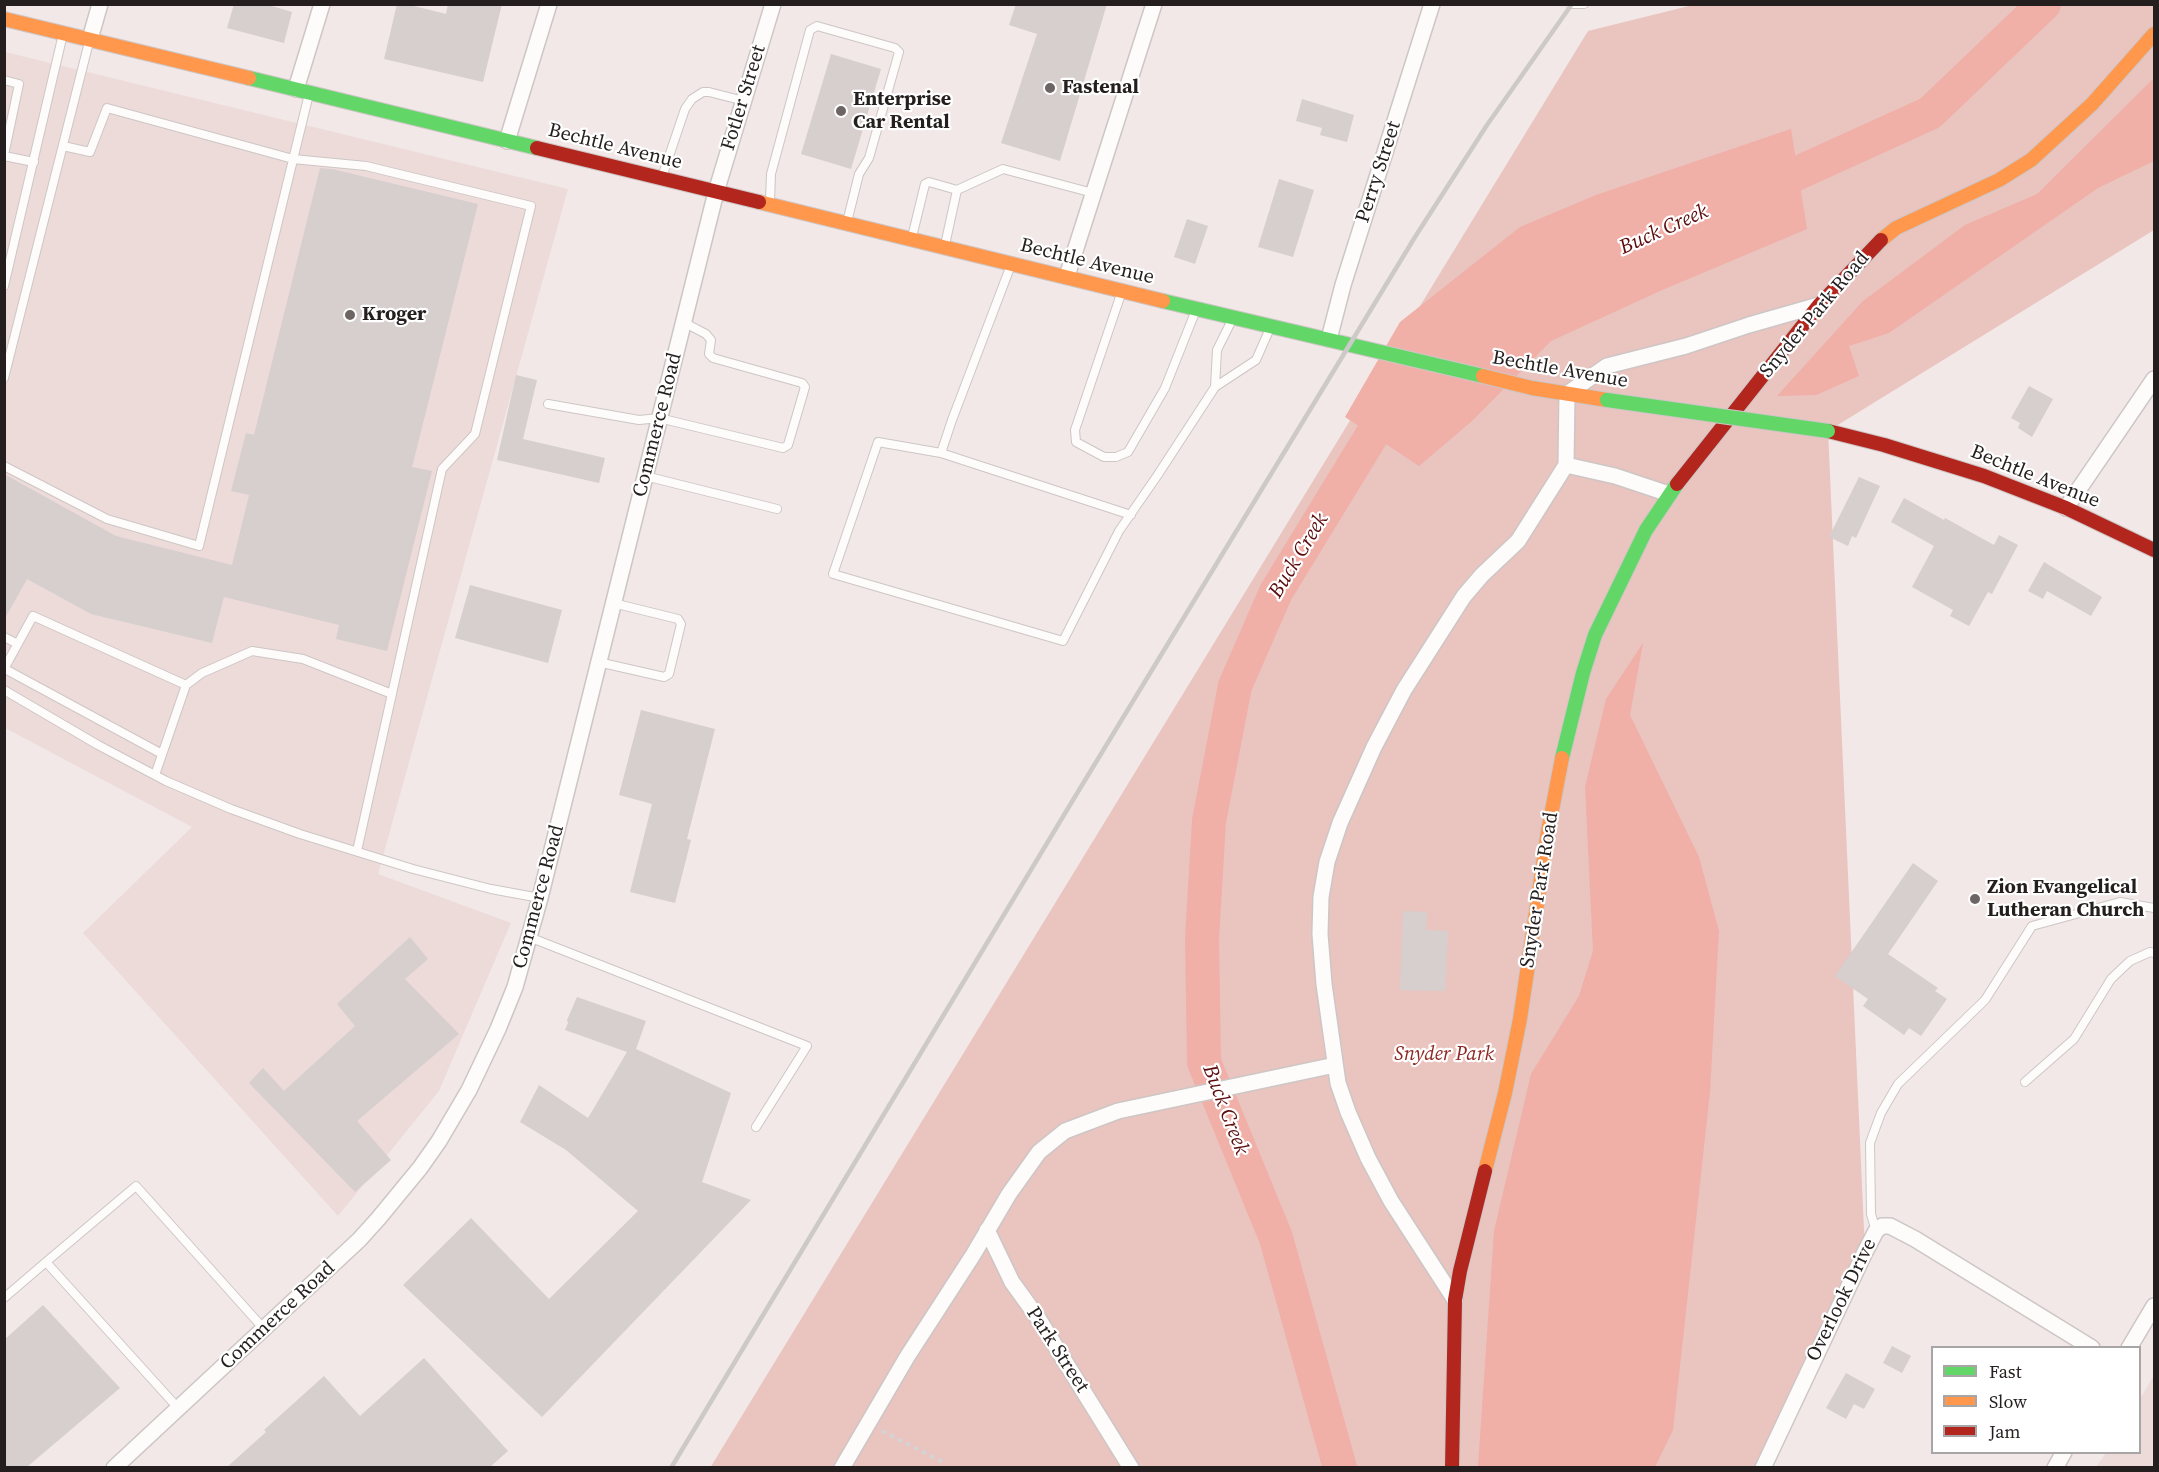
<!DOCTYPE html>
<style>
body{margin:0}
#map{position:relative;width:2159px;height:1472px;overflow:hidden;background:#f1e8e7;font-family:"Source Serif 4",serif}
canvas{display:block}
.frame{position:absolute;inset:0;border:6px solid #241f1e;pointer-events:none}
.legend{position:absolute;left:1931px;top:1346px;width:210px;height:108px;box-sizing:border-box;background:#fff;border:2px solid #a7a5a5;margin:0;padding:8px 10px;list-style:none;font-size:18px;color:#241f1e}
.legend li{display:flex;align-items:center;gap:12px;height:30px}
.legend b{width:30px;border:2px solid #a7a5a5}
</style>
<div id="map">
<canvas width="2159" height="1472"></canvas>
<div class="frame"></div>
<ul class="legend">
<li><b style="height:8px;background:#63d668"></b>Fast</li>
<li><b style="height:8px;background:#ff974d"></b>Slow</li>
<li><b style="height:8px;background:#b3261e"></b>Jam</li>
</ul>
</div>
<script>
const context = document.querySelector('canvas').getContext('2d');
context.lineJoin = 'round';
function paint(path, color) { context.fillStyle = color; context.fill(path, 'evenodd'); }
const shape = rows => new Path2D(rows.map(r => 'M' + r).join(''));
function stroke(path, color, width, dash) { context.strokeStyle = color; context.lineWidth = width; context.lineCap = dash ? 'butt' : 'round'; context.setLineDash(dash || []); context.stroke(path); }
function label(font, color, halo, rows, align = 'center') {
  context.font = font + ' "Source Serif 4",serif'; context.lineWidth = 4.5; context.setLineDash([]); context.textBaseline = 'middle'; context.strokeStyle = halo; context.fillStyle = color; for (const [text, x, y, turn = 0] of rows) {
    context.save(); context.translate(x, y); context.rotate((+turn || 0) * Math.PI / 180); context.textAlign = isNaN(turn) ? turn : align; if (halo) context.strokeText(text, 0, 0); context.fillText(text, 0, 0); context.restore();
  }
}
paint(shape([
 [5,52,568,189,378,874,511,923,439,1091,338,1216,83,933,192,827,5,728],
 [2154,1375,2154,1467,2096,1467,2106,1453,2140,1452,2140,1399]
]), '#eddbd9');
paint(shape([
 [1697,4,2154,5,2154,230,1828,431,1865,1252,1761,1467,710,1468,1588,31]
]), '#eac4bf');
paint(shape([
 [2154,78,2154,161,2098,188,1889,333,1849,346,1859,376,1816,395,1777,396,1863,301,1965,225,2037,194],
 [1791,129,1807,229,1660,291,1551,341,1472,421,1419,466,1345,417,1400,322,1520,227,1596,195],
 [1643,643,1630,715,1699,857,1719,931,1710,1092,1673,1430,1655,1467,1478,1467,1494,1231,1531,1074,1579,996,1593,951,1585,787,1606,699]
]), '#f0afa7');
stroke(shape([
 [1756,192,1930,113,2044,4],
 [1340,1468,1276,1238,1204,1062,1202,938,1209,821,1235,686,1276,592,1383,417,1402,401]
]), '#f0afa7', 34);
paint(shape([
 [234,4,265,4,292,12,284,43,227,28],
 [397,4,406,4,446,14,448,4,502,4,483,82,384,59],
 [1016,4,1107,4,1060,161,1001,143,1037,34,1009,25],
 [831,54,881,69,851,169,801,154],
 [1302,99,1354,115,1347,142,1320,135,1322,128,1296,121],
 [320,168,332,169,478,204,412,467,432,471,387,651,336,639,339,625,224,597,212,643,91,614,27,579,4,620,4,474,116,536,232,565,249,495,231,491,246,433,254,435],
 [1279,179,1314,190,1293,257,1258,247],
 [1187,219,1208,226,1195,264,1174,257],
 [516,375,537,380,523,439,605,458,599,483,497,460],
 [2029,386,2053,399,2032,437,2018,428,2020,423,2011,418],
 [1859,477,1880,486,1856,538,1852,536,1848,546,1829,537],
 [1904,498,1944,520,1945,518,1994,545,1999,535,2018,545,1992,594,1988,592,1969,626,1950,616,1953,610,1912,587,1934,546,1891,522],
 [2044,562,2102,597,2091,616,2047,591,2043,599,2028,591],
 [470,585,562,610,548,663,455,638],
 [641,710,715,729,687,839,691,840,675,903,630,892,652,804,619,795],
 [1913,863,1938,881,1888,954,1938,988,1935,991,1947,999,1921,1036,1909,1028,1904,1035,1863,1006,1868,999,1835,976],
 [1403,911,1427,912,1426,930,1448,931,1445,991,1400,990],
 [410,937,428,959,405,979,459,1034,357,1121,391,1160,355,1192,249,1083,263,1068,284,1091,355,1026,337,1004],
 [577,997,646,1021,636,1049,731,1093,702,1182,751,1200,542,1417,403,1285,471,1218,549,1299,638,1211,566,1150,520,1122,539,1085,588,1118,627,1052,565,1030,568,1023,567,1020],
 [43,1305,120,1388,27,1467,4,1467,4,1340],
 [1892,1346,1911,1356,1902,1373,1883,1363],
 [424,1358,508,1451,490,1467,227,1467,266,1432,264,1430,324,1376,360,1416],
 [1846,1373,1875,1389,1864,1409,1854,1404,1846,1419,1826,1408]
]), '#d6cfce');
const lane = shape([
 [1570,4,1584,4],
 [4,80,19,84,4,155],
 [63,146,90,152,107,108,293,159,366,166,531,206,475,434,442,469,357,851],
 [4,156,34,162],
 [662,177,685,109,692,99,703,92,709,92,744,101],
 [957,190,1003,169,1093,193],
 [770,201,771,174,810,30,817,26,895,48,899,52,869,158,859,174,847,222],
 [912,237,925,184,929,182,957,190,945,245],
 [1011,265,952,420,941,453,878,442,833,574,1063,641,1119,531,1157,476,1215,387],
 [4,286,63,34],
 [1121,294,1075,430,1076,442,1104,457,1116,457,1128,452,1165,388,1196,310],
 [1233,318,1217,350,1215,387,1256,360,1271,326],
 [4,378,89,42],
 [548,404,639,420,659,418,783,448,788,445,805,387,802,383,713,358,709,354,711,340,706,334,683,322],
 [941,453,1131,515],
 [4,466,107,519,199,546,309,94],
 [645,476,777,509],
 [4,637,18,644],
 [598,662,664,677,669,674,681,624,678,619,613,603],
 [4,669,33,616,186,685,202,673,252,651,303,659,392,694],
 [5,669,162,754],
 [4,690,98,745,166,781,231,809,300,834,413,869,491,889,540,898],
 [155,775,186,685],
 [529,937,807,1046,756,1127],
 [2025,1082,2074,1039,2111,979,2130,961,2150,952,2154,953],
 [1876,1231,1871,1214,1870,1143,1881,1113,1898,1084,1985,1000,2032,926,2120,902,2154,908],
 [4,1298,46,1262],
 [178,1408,46,1262,136,1186,264,1329]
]);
const street = shape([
 [90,39,100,4],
 [296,89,322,4],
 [507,141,549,4],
 [1067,276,1154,4],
 [1329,339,1343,285,1432,4],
 [1566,465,1567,394,1607,366,1686,346,1749,325,1819,305],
 [2066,508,2154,379],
 [987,1230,1012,1282,1038,1318,1131,1468],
 [1455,1300,1391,1201,1368,1158,1348,1112,1338,1083,1324,984,1320,934,1321,897,1327,862,1340,823,1374,747,1404,690,1464,596,1482,575,1518,541,1566,465,1615,476,1669,494],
 [2129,1348,2154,1306],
 [114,1468,359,1240,378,1219,420,1168,439,1141,469,1090,498,1029,515,987,540,898,716,192,773,4],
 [842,1468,907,1357,973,1255,1009,1194,1039,1152,1065,1131,1118,1111,1335,1065],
 [1763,1468,1865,1252,1876,1231,1882,1226,1890,1226,1915,1239,2092,1348],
 [2055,1468,2064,1452]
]);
const fast = shape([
 [249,78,537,148],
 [1163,301,1483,376],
 [1562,758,1583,673,1595,635,1646,530,1677,484]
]);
const slow = shape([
 [4,19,249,78],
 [759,202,1163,301],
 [1881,240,1896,228,1999,180,2031,160,2092,104,2154,34],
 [1483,376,1532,388,1607,400],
 [1485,1171,1505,1093,1520,1019,1548,831,1562,758]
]);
const jam = shape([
 [537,148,759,202],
 [1828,431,1884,445,1984,476,2066,508,2154,550],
 [1677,484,1819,305,1881,240],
 [1452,1468,1455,1300,1460,1271,1485,1171]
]);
stroke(lane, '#cdc6c5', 10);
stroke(street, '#cdc6c5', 18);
stroke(fast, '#cdc6c5', 16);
stroke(slow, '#cdc6c5', 16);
stroke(jam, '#cdc6c5', 16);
stroke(shape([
 [882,1431,945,1463]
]), '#d5d3d3', 4, [4.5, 4.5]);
stroke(lane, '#fdfcfb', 8);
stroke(street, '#fdfcfb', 15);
stroke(fast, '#63d668', 14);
stroke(slow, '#ff974d', 14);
stroke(jam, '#b3261e', 14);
stroke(shape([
 [671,1468,1073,800,1415,237,1487,125,1572,4]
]), '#ccc9c8', 4.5);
const fastBridge = shape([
 [1607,400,1828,431]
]);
stroke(fastBridge, '#cdc6c5', 16, []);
stroke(fastBridge, '#63d668', 14);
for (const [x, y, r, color] of [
 [1050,88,6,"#6c6564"],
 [841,111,6,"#6c6564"],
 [350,315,6,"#6c6564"],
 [1975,899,6,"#6c6564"]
]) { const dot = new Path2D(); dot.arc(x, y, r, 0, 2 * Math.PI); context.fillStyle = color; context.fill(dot); stroke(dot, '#fff', 2); }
label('bold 20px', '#241f1e', '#fff', [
 ["Fastenal",1062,88],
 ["Enterprise",853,100],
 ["Car Rental",853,123],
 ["Kroger",362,315],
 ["Zion Evangelical",1987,888],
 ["Lutheran Church",1987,911]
], 'left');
label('20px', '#241f1e', '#fff', [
 ["Fotler Street",744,98,-73],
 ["Bechtle Avenue",615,147,14],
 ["Perry Street",1379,172,-72],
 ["Bechtle Avenue",1087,262,14],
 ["Snyder Park Road",1815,315,-50],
 ["Bechtle Avenue",1560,370,10],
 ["Commerce Road",658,425,-76],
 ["Bechtle Avenue",2035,477,22],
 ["Snyder Park Road",1540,890,-81],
 ["Commerce Road",539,897,-75],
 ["Overlook Drive",1842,1300,-64],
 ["Commerce Road",278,1316,-43],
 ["Park Street",1057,1350,57]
]);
label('italic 20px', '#8e2722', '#fff', [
 ["Snyder Park",1444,1055]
]);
label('italic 21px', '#5c0c0c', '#fff', [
 ["Buck Creek",1664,230,-24],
 ["Buck Creek",1299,556,-59],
 ["Buck Creek",1225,1110,69]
]);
</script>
